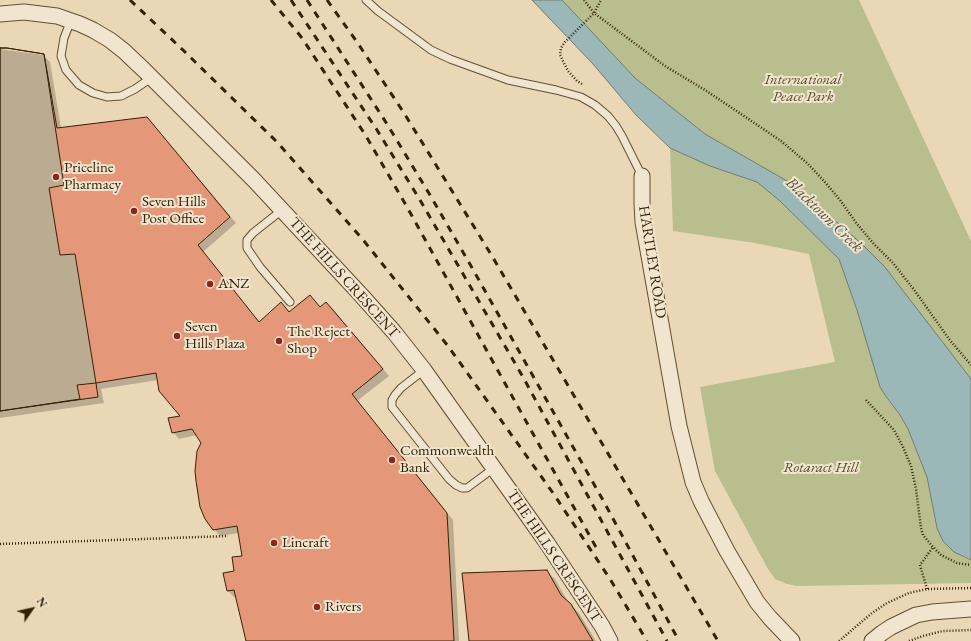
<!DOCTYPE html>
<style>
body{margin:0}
#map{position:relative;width:971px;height:641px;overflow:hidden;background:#ead7b6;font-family:"EB Garamond",serif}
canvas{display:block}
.north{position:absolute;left:12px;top:589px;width:40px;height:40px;-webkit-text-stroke:3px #f1e5d0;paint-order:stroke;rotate:56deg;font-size:11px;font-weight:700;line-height:16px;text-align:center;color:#362203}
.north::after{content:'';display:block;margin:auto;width:14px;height:18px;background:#362203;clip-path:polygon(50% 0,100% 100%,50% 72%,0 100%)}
</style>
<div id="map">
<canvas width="971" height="641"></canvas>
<div class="north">N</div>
</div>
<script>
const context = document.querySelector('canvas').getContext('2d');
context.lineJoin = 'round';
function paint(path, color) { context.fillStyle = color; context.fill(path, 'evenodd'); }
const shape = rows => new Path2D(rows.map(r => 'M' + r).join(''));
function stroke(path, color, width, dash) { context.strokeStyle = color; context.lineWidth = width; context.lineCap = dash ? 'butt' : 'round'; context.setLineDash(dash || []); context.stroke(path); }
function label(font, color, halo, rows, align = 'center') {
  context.font = font + ' "EB Garamond",serif'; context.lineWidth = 4; context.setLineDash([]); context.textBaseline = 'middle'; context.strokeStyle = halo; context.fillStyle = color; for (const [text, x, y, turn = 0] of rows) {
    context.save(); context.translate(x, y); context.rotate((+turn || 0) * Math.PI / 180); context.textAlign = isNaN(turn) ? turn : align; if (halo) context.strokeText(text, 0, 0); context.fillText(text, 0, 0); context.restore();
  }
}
paint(shape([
 [562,0,859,0,971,241,971,379,796,186,705,134,635,78],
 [670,148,710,166,757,182,780,201,840,259,885,395,900,415,908,429,927,477,937,528,965,558,971,560,971,583,797,586,787,584,775,579,768,569,715,471,700,387,835,362,809,254,755,243,673,231]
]), '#b8be8d');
const water = shape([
 [532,0,562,0,635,78,705,134,796,186,864,246,884,266,971,379,971,560,954,552,943,541,937,528,927,477,908,429,900,415,885,395,880,387,857,310,839,259,780,201,757,182,710,166,670,148,636,115,593,64,532,0]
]);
paint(water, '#9cb7b8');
stroke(water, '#737b70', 1);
paint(shape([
 [0,49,43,55,50,62,61,128,153,124,236,223,203,252,260,323,287,310,290,313,310,296,321,308,326,303,333,309,389,376,357,401,453,520,459,641,247,641,236,597,234,597,228,591,224,574,236,572,243,557,239,533,220,536,214,529,202,442,197,435,179,439,173,432,182,417,158,380,101,389,104,403,0,418],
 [546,571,555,579,568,602,579,613,596,641,470,641]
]), '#0003');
const building = shape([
 [0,48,7,48,44,54,57,128,147,117,230,217,198,245,259,322,281,302,289,312,310,295,320,307,326,302,383,369,352,394,447,513,454,641,246,641,234,590,227,591,223,573,234,571,232,557,242,556,237,526,213,530,205,519,200,507,196,481,195,471,197,451,201,443,192,429,172,433,168,418,180,416,159,391,156,373,96,383,98,397,0,411,0,48],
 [0,48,7,48,44,54,64,185,49,188,60,255,75,254,96,383,77,385,80,399,0,411,0,48],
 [547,570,561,595,571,604,593,641,469,641,462,573,547,570]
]);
paint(building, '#e49779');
stroke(building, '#362203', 1);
const lane = shape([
 [366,0,378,11,431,50,450,59,508,80,556,90,581,97,595,105,608,116,616,126,622,136,642,176],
 [71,20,64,38,61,56,66,70,79,85,93,93,107,97,121,96,135,89,151,78],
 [282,210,253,233,247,240,247,248,260,267,290,302],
 [424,370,401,388,395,395,392,400,392,407,449,479,456,485,462,488,467,488,494,468]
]);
const street = shape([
 [0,14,24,12,57,16,80,24,93,30,110,40,124,51,144,70,254,180,362,296,394,332,424,370,547,543,602,626,610,641],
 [642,176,642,203,643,222,679,426,693,482,701,501,727,551,757,602,770,618,792,641],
 [872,641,882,633,891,627,916,615,932,612,971,609]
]);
stroke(lane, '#634f30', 9);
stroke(street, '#634f30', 17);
stroke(shape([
 [584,0,594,13,665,66,705,90,747,118,781,141,807,163,824,181,840,200,857,224,873,243,893,263,915,291,949,339,971,365],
 [582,84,577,81,568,71,560,55,561,48,565,42,594,13,601,0],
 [866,400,894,430,903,447,911,466,916,489,921,528,923,535,933,547,941,555,957,563,971,565],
 [0,544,228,536],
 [927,589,920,565,933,547],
 [839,641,872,613,887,603,909,593,927,589,971,588],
 [909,641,923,636,943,631,971,630]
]), '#362203', 2.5, [1, 2]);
stroke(lane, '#f1e5d0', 7);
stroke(street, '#f1e5d0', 15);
stroke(shape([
 [130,0,184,51,278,143,364,241,448,346,553,493,610,579,647,641],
 [271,0,302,38,366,136,407,207,597,549],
 [291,0,377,130,420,200,523,377,667,641],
 [307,0,387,124,430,195,471,266,604,502,679,641],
 [327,0,357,42,404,113,492,256,718,641]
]), '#362203', 3, [7, 7]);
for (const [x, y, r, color] of [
 [56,177,4,"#8f2418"],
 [134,211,4,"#8f2418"],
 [210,284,4,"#8f2418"],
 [177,336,4,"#8f2418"],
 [279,341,4,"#8f2418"],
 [392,460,4,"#8f2418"],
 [274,543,4,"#8f2418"],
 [317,607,4,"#8f2418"]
]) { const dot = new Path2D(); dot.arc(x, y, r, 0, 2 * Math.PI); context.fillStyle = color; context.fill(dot); stroke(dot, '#f1e5d0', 1.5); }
label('italic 15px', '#564926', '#f1e5d0', [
 ["International",803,80],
 ["Peace Park",803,97],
 ["Rotaract Hill",821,468]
]);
label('15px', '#362203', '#f1e5d0', [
 ["Priceline",64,168],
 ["Pharmacy",64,185],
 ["Seven Hills",142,202],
 ["Post Office",142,219],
 ["ANZ",218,284],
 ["Seven",185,327],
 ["Hills Plaza",185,344],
 ["The Reject",287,332],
 ["Shop",287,349],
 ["Commonwealth",400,451],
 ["Bank",400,468],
 ["Lincraft",282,543],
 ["Rivers",325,607]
], 'left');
label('15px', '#362203', '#f1e5d0', [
 ["HARTLEY ROAD",652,262,81],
 ["THE HILLS CRESCENT",344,278,48],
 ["THE HILLS CRESCENT",554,556,56]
]);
label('italic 16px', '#554f39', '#f1e5d0', [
 ["Blacktown Creek",824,215,44]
]);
</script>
